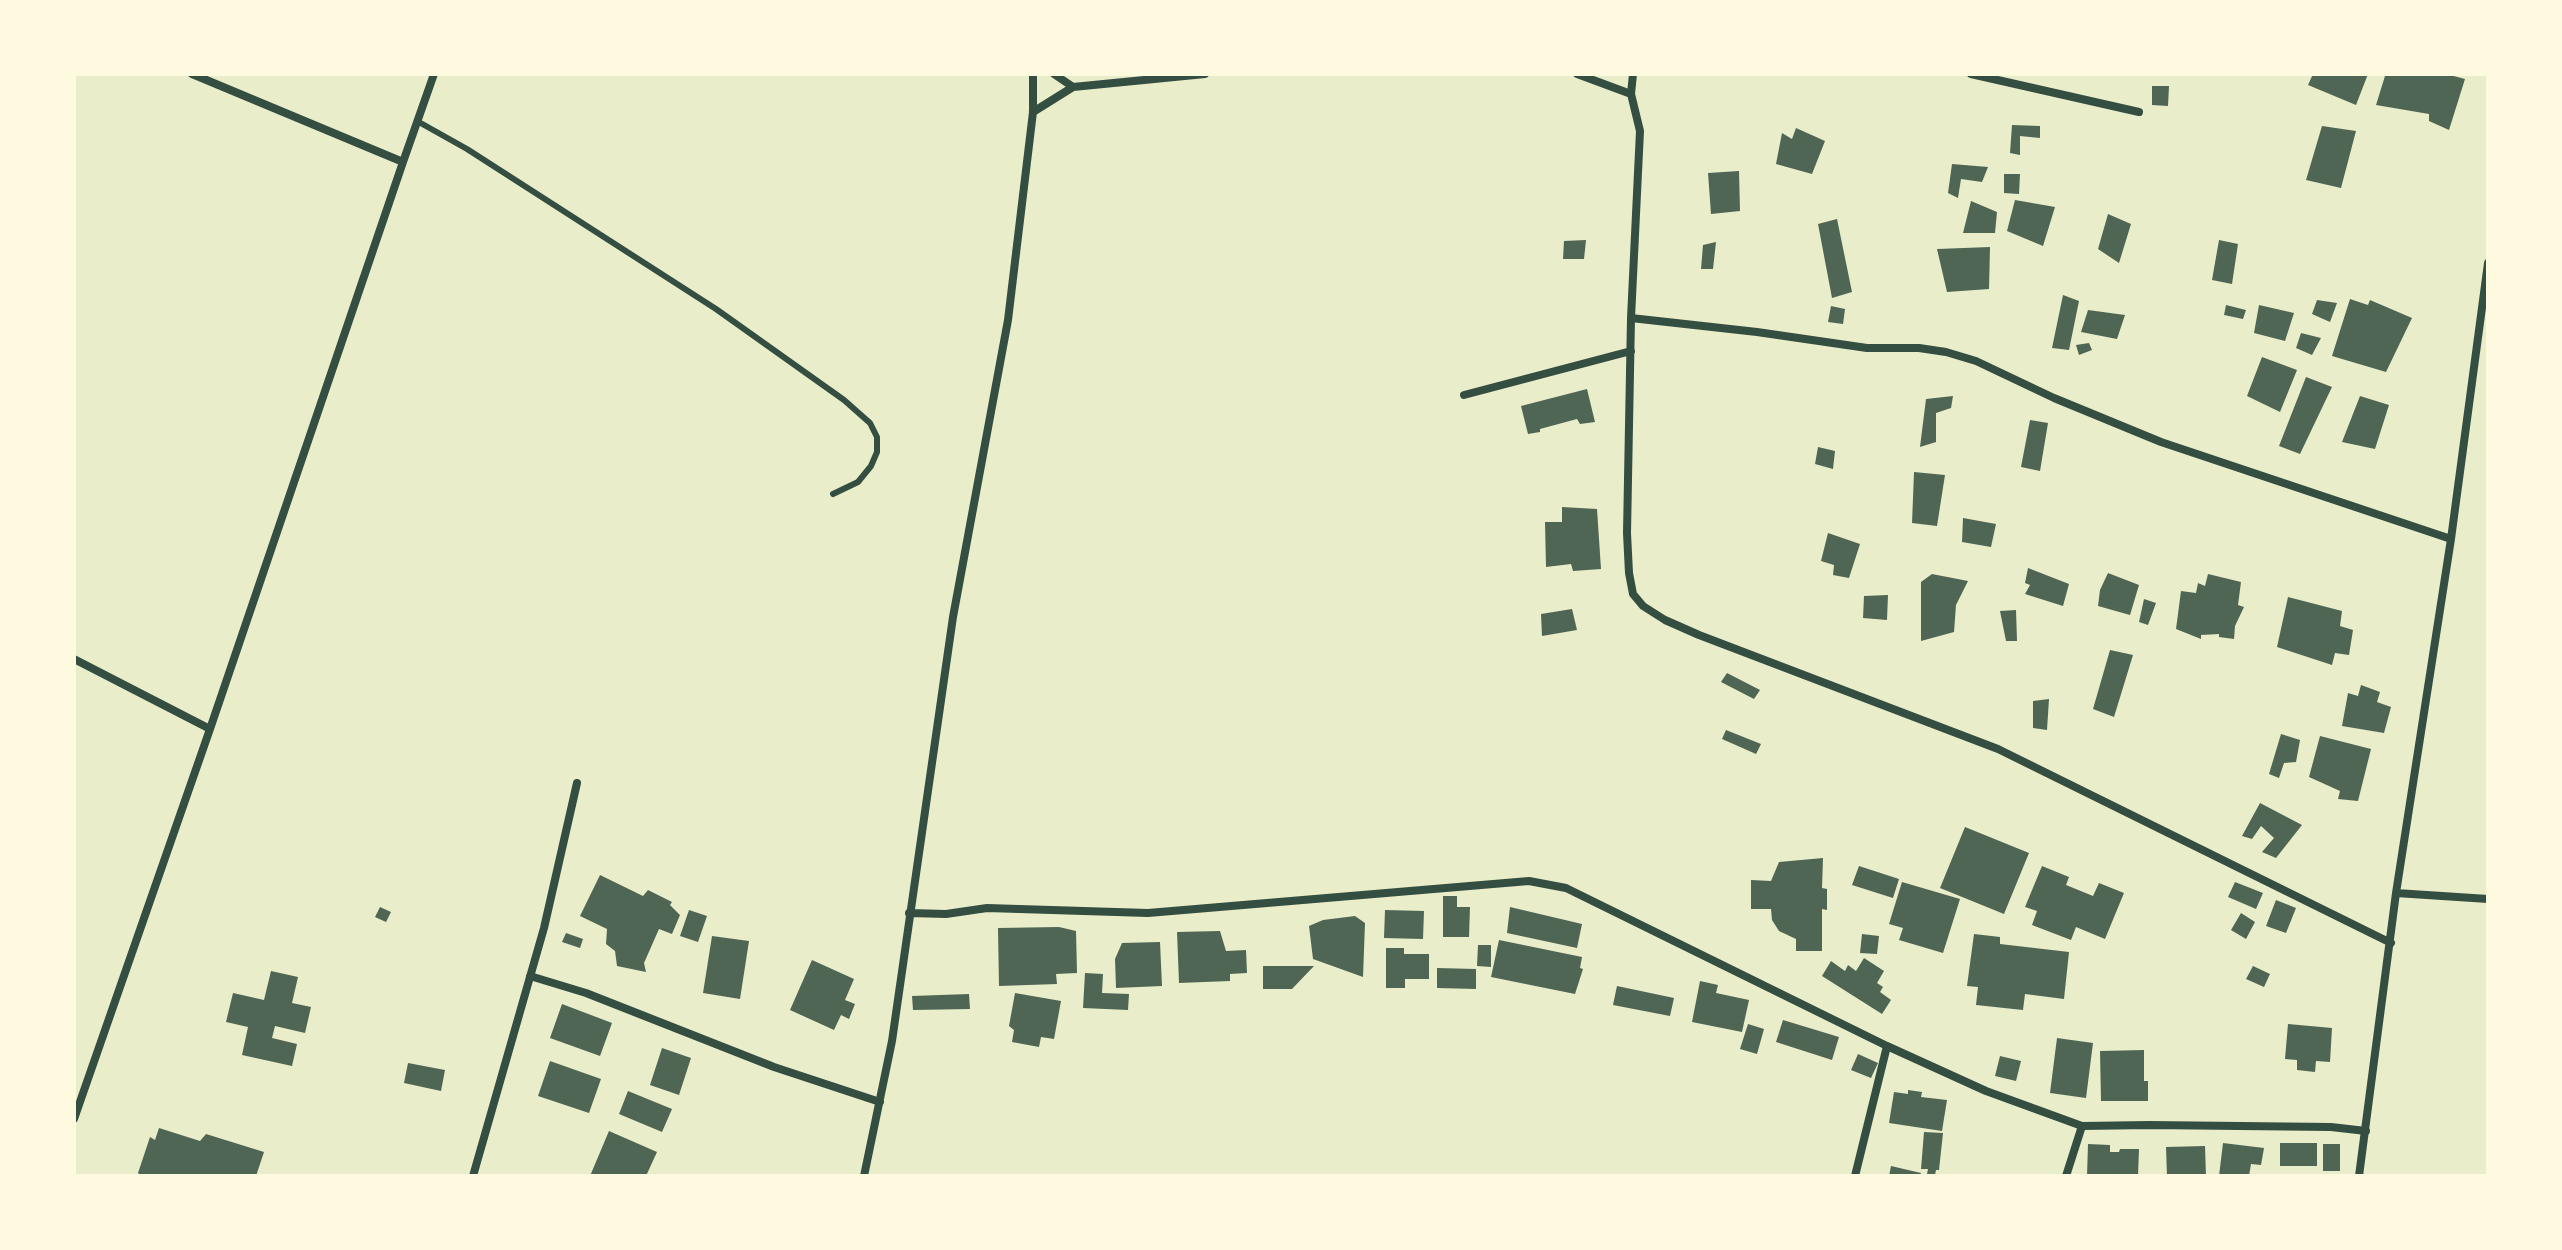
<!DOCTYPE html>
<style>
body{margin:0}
#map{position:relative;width:2562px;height:1250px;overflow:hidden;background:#e9edc9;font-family:Literata,serif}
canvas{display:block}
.frame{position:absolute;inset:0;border:76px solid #fefae0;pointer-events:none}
</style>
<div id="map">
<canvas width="2562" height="1250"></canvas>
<div class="frame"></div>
</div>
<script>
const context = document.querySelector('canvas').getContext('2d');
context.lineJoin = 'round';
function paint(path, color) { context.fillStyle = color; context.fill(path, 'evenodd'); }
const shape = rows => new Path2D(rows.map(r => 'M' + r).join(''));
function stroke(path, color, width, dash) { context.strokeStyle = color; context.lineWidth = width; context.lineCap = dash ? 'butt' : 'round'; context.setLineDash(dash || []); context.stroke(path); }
paint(shape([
 [2313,74,2368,74,2356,105,2308,85],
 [2400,74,2446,74,2465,79,2449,130,2429,121,2429,114,2376,105,2385,76],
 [2152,86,2169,86,2168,106,2152,105],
 [2012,125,2040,126,2040,138,2020,136,2020,155,2010,153],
 [2322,126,2356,131,2341,188,2306,180],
 [1796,128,1825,141,1812,174,1776,164,1782,133,1792,139],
 [1952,164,1988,167,1982,182,1961,179,1958,198,1948,193],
 [1739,171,1740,211,1711,214,1708,173],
 [2004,174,2020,174,2019,194,2004,193],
 [2015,200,2055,207,2043,246,2007,231],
 [1971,201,1997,212,1995,233,1963,233],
 [2108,214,2131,224,2119,263,2098,249],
 [1837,219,1852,292,1832,298,1818,224],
 [1586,240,1584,259,1563,259,1564,241],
 [2219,240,2238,244,2232,284,2212,280],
 [1716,242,1713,269,1701,269,1703,245],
 [1990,247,1989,289,1947,292,1937,249],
 [2063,295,2079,301,2069,350,2052,348],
 [2350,299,2368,305,2370,300,2412,318,2386,372,2332,356],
 [2317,300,2337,303,2330,322,2312,314],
 [2226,305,2246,310,2243,319,2224,315],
 [2259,305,2294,313,2285,341,2254,333],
 [1831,306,1845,309,1843,324,1828,322],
 [2088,310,2125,315,2117,339,2081,332],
 [2301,333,2321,338,2312,355,2296,348],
 [2089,343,2092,350,2079,355,2076,345],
 [2262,357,2297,370,2280,412,2247,396],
 [2306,377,2332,387,2300,454,2279,446],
 [1587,389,1595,422,1580,424,1577,419,1540,429,1540,432,1528,434,1521,406],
 [1953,396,1951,408,1936,413,1936,442,1920,447,1926,399],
 [2360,396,2389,405,2375,449,2342,442],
 [2030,420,2048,423,2040,471,2021,467],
 [1818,447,1835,451,1833,469,1815,464],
 [1914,472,1945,475,1937,526,1912,523],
 [1562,507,1597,509,1601,569,1573,571,1571,564,1546,567,1545,522,1562,522],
 [1963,518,1996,524,1991,547,1962,542],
 [1828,533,1860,544,1849,578,1833,575,1834,565,1821,561],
 [2028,568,2069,584,2063,606,2025,594,2030,585,2025,583],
 [2108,573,2139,585,2130,615,2098,606,2100,590],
 [1932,574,1968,581,1956,605,1954,632,1921,641,1921,582],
 [2208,574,2241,582,2238,605,2244,607,2235,626,2234,639,2219,637,2219,634,2201,635,2201,639,2176,629,2181,591,2196,593,2198,583,2205,586],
 [1888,595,1887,620,1863,618,1864,596],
 [2288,597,2342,611,2340,626,2353,630,2349,655,2335,653,2332,665,2277,647],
 [2144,599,2156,603,2148,625,2139,622],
 [1572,609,1577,630,1542,636,1541,614],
 [2016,610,2017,641,2006,641,2000,611],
 [2110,650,2133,655,2114,717,2093,709],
 [1727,673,1760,690,1754,699,1721,682],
 [2361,685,2380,692,2377,702,2391,707,2384,733,2342,726,2348,693,2358,696],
 [2049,699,2047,730,2033,728,2033,701],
 [1726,730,1761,744,1756,754,1722,739],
 [2281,734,2300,740,2296,762,2284,763,2279,778,2269,774],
 [2320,736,2371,749,2358,801,2338,799,2340,791,2309,777],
 [2260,803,2302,825,2276,858,2262,852,2274,838,2261,826,2252,839,2242,836],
 [1965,827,2029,853,2004,914,1940,888],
 [1823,858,1822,888,1827,889,1827,910,1822,909,1822,951,1796,951,1796,939,1779,931,1772,920,1771,909,1751,909,1751,880,1771,881,1779,862],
 [1859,866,1899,879,1893,898,1852,885],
 [2042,866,2069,877,2066,885,2093,896,2099,883,2124,893,2105,939,2076,927,2071,940,2032,925,2037,911,2025,907],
 [600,875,643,896,648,890,672,902,670,905,680,915,672,934,659,929,644,963,646,972,617,966,615,951,606,944,607,929,580,916],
 [1902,882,1960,899,1943,953,1899,940,1903,928,1889,924],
 [2235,882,2263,893,2256,909,2228,897],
 [1443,896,1457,896,1457,907,1470,907,1469,937,1443,937],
 [2276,900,2296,908,2286,933,2266,926],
 [380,907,391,912,386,922,375,917],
 [1510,907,1582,924,1577,948,1507,933],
 [689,910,707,916,698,942,680,936],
 [1385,910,1424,911,1423,939,1384,938],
 [2241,913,2255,922,2246,939,2231,930],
 [1355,916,1365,923,1363,977,1313,959,1309,926,1323,920],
 [1059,927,1076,931,1077,973,1056,974,1057,984,999,986,998,928],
 [1220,931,1226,951,1246,950,1247,973,1230,974,1230,981,1179,983,1177,932],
 [566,933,583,939,580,948,562,942],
 [1862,934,1879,936,1877,954,1860,953],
 [1974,934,2000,937,2000,944,2069,952,2064,999,2025,994,2023,1010,1976,1005,1978,987,1967,986],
 [712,936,749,941,740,999,703,993],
 [1499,940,1582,957,1580,968,1583,969,1575,994,1491,977],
 [1160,942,1162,986,1116,988,1115,959,1122,943],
 [1478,945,1491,945,1491,967,1477,966],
 [1386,948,1404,948,1404,954,1429,954,1429,979,1405,979,1405,988,1386,988],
 [1864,958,1884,971,1877,983,1883,987,1880,992,1891,1000,1882,1014,1822,976,1831,961,1845,971,1848,965,1856,971],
 [812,960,854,979,845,1000,855,1004,849,1019,841,1015,834,1030,790,1010],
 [1263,966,1314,966,1292,989,1263,989],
 [2253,966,2270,974,2264,987,2246,979],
 [1437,968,1476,969,1476,989,1437,988],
 [271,971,298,977,292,1003,311,1007,305,1033,275,1026,272,1038,297,1044,292,1066,242,1055,248,1027,226,1022,233,993,264,1000],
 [1085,973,1103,974,1102,993,1129,994,1128,1010,1083,1008],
 [1700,981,1718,985,1716,993,1749,1000,1742,1032,1692,1022],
 [1617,986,1674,998,1670,1016,1613,1005],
 [1015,993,1061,1001,1054,1039,1041,1037,1039,1047,1012,1042,1014,1030,1009,1026],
 [969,994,970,1009,913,1010,912,996],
 [562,1004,612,1023,600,1056,550,1038],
 [1783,1020,1839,1037,1832,1060,1776,1042],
 [1748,1024,1764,1029,1757,1054,1740,1049],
 [2288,1024,2332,1028,2330,1062,2316,1061,2315,1072,2297,1070,2297,1060,2285,1059],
 [2057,1038,2093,1043,2086,1098,2050,1093],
 [662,1048,691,1058,679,1095,650,1085],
 [2144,1050,2144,1081,2148,1081,2148,1101,2101,1101,2100,1051],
 [1858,1054,1878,1063,1871,1078,1851,1070],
 [2000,1056,2021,1061,2016,1081,1995,1076],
 [550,1061,601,1079,589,1113,538,1096],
 [408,1063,445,1070,441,1091,404,1083],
 [1908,1090,1922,1092,1921,1097,1947,1100,1942,1131,1889,1123,1894,1092,1908,1094],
 [628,1091,672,1109,662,1132,619,1114],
 [159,1128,200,1141,206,1134,264,1152,256,1176,141,1176,138,1173,150,1137,155,1140],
 [609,1131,657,1152,646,1176,590,1176],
 [1924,1132,1943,1133,1939,1170,1936,1170,1935,1175,1927,1174,1928,1169,1921,1169],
 [2223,1143,2264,1148,2261,1165,2251,1164,2249,1176,2219,1176],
 [2280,1143,2317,1143,2317,1166,2280,1166],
 [2088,1144,2110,1145,2110,1152,2119,1152,2120,1149,2139,1149,2138,1176,2087,1176],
 [2323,1144,2340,1144,2340,1171,2323,1171],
 [2205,1146,2206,1176,2167,1176,2166,1147],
 [1891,1166,1921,1173,1920,1176,1889,1176]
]), '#4f6655');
stroke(shape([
 [417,121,467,149,716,309,844,400,870,423,877,437,877,452,871,466,858,482,833,494]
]), '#344e41', 6);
stroke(shape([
 [192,74,403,162,434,74],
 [1054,74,1073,87],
 [1577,74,1631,94],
 [1633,74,1631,94,1640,131,1631,318,1627,533,1629,573,1633,594,1643,606,1665,620,1699,635,1998,749,2391,943],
 [1971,74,2139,112],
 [1033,112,1073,87,1205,74],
 [1631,318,1757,332,1867,348,1919,348,1946,352,1976,361,2054,398,2161,442,2451,539],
 [1464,395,1631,351],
 [74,659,210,729],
 [2396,893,2488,899],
 [909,913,946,914,987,908,1148,913,1529,881,1566,888,1887,1046,1986,1091,2082,1126,2149,1125,2331,1127,2366,1131],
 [530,976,586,993,774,1067,880,1102],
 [74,1119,210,729,403,162],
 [473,1176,544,928,577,783],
 [864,1176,892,1041,953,617,1008,320,1033,112,1033,74],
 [1855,1176,1887,1046],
 [2066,1176,2082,1126],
 [2359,1176,2396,893,2451,539,2488,263]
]), '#344e41', 8);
</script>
